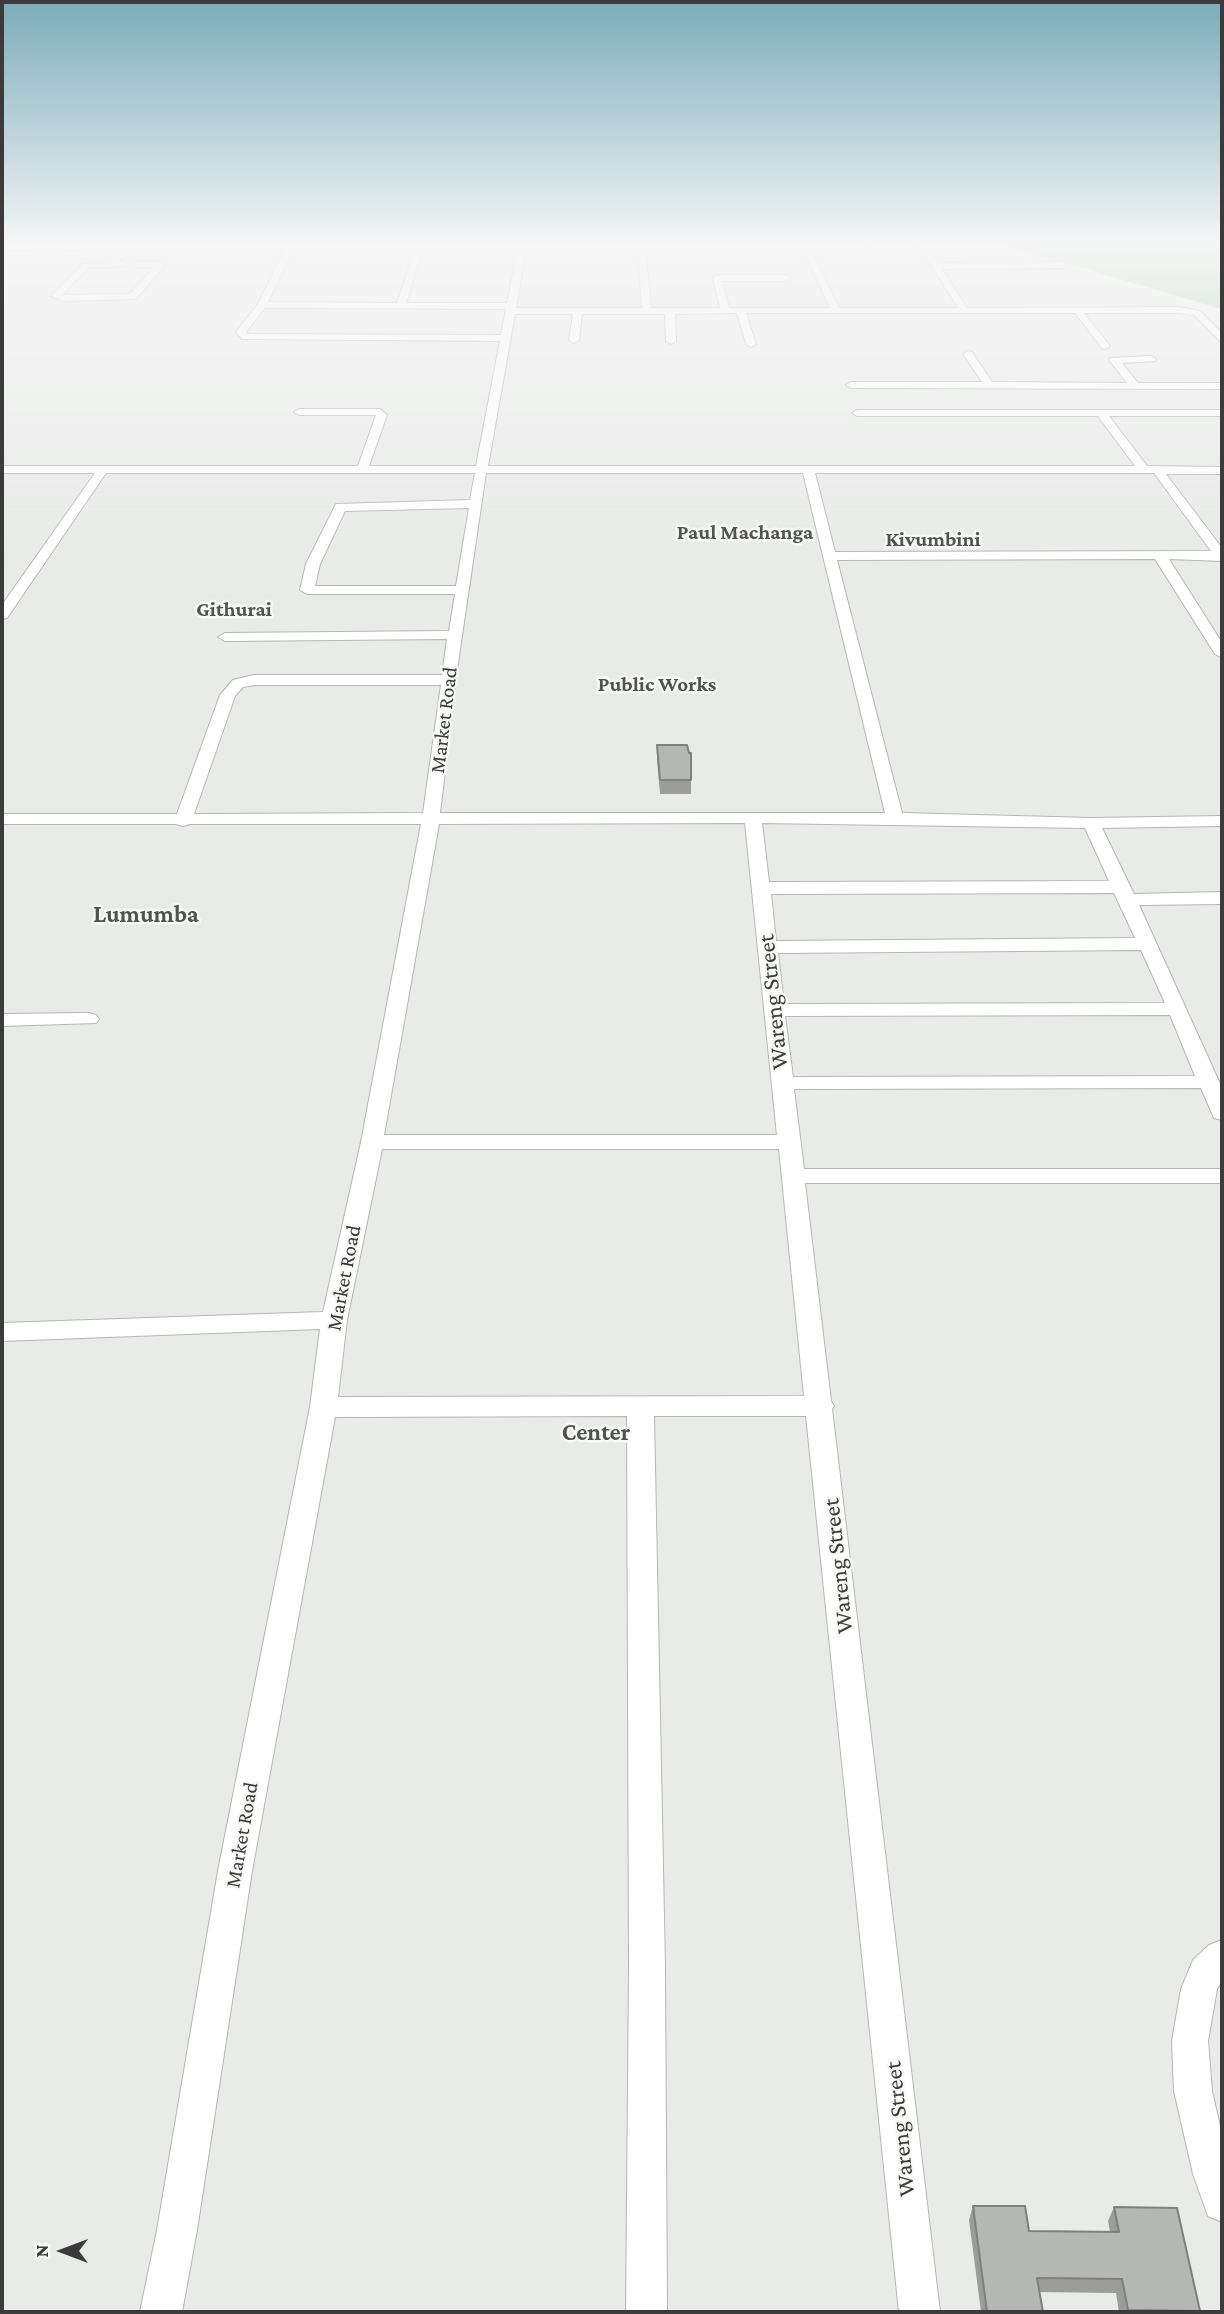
<!DOCTYPE html>
<style>
body{margin:0}
#map{position:relative;width:1224px;height:2314px;overflow:hidden;background:#e9ebe9;font-family:"Crimson Pro",serif}
canvas{display:block}
.frame{position:absolute;inset:0;border:4px solid #3a3b3a;pointer-events:none}
.north{position:absolute;left:28px;top:2216px;width:70px;height:70px;-webkit-text-stroke:5px #f6f9f6;paint-order:stroke;rotate:270deg;font-size:19px;font-weight:700;line-height:28px;text-align:center;color:#3a3b3a}
.north::after{content:'';display:block;margin:auto;width:24px;height:32px;background:#3a3b3a;clip-path:polygon(50% 0,100% 100%,50% 72%,0 100%)}
</style>
<div id="map">
<canvas width="1224" height="2314"></canvas>
<div class="frame"></div>
<div class="north">N</div>
</div>
<script>
const context = document.querySelector('canvas').getContext('2d');
context.lineJoin = 'round';
function paint(path, color) { context.fillStyle = color; context.fill(path, 'evenodd'); }
const shape = rows => new Path2D(rows.map(r => 'M' + r).join(''));
function stroke(path, color, width, dash) { context.strokeStyle = color; context.lineWidth = width; context.lineCap = dash ? 'butt' : 'round'; context.setLineDash(dash || []); context.stroke(path); }
function label(font, color, halo, rows, align = 'center') {
  context.font = font + ' "Crimson Pro",serif'; context.lineWidth = 5; context.setLineDash([]); context.textBaseline = 'middle'; context.strokeStyle = halo; context.fillStyle = color; for (const [text, x, y, turn = 0] of rows) {
    context.save(); context.translate(x, y); context.rotate((+turn || 0) * Math.PI / 180); context.textAlign = isNaN(turn) ? turn : align; if (halo) context.strokeText(text, 0, 0); context.fillText(text, 0, 0); context.restore();
  }
}
paint(shape([
 [998,243,1222,243,1222,309,1211,306]
]), '#a7c8a2');
const street = shape([
 [417,243,527,243,516,308,642,308,637,243,645,243,651,308,720,308,713,278,717,275,787,275,791,278,787,281,722,281,729,308,830,308,800,243,808,243,839,308,958,308,925,255,842,243,877,243,909,246,931,251,939,263,1064,262,1068,265,1064,268,942,269,967,308,1179,307,1200,311,1222,333,1222,341,1219,340,1194,315,1179,313,1084,313,1110,346,1105,349,1102,348,1075,313,746,313,756,344,751,347,746,344,737,313,675,314,676,341,671,344,666,341,665,314,582,314,579,340,574,343,569,340,573,314,515,314,488,466,1135,466,1098,416,857,416,852,413,857,410,1222,410,1222,416,1109,416,1147,466,1222,467,1222,474,1166,474,1222,548,1222,561,1169,559,1222,643,1222,658,1215,654,1155,559,837,560,902,813,1091,818,1222,816,1222,826,1102,828,1134,894,1222,892,1222,904,1139,905,1222,1088,1222,1120,1214,1118,1201,1088,794,1089,804,1169,1222,1169,1222,1183,805,1183,831,1401,834,1406,832,1409,940,2312,899,2312,806,1416,654,1416,665,1967,667,2312,626,2312,629,1967,627,1416,335,1417,252,1871,197,2230,182,2312,140,2312,157,2230,218,1871,310,1407,320,1329,2,1341,2,1323,323,1312,361,1142,421,824,190,824,183,826,176,824,2,824,2,814,177,814,220,695,233,680,254,675,442,675,447,639,225,641,218,637,225,633,449,631,455,594,307,594,300,590,306,564,336,504,470,500,475,473,106,473,7,618,2,619,2,605,95,473,2,473,2,466,358,466,376,415,299,415,294,412,299,409,380,409,387,415,369,466,476,466,500,341,242,339,236,332,258,304,285,249,2,250,2,246,417,243],
 [294,249,415,249,397,303,268,302,294,249],
 [423,249,518,249,507,303,406,303,423,249],
 [265,308,506,309,501,335,248,334,246,332,265,308],
 [486,473,803,473,885,813,440,813,459,656,486,473],
 [815,473,1154,473,1211,551,835,552,815,473],
 [469,508,456,586,315,586,320,564,345,511,469,508],
 [254,685,441,685,423,813,194,814,235,696,243,687,254,685],
 [745,823,777,1135,384,1135,439,824,745,823],
 [762,823,1085,828,1109,881,769,882,762,823],
 [1114,893,1135,938,776,941,771,894,1114,893],
 [1141,950,1165,1003,784,1004,778,953,1141,950],
 [1170,1015,1195,1076,793,1077,785,1016,1170,1015],
 [382,1149,779,1149,804,1396,338,1397,347,1320,382,1149],
 [124,261,127,266,88,268,62,295,130,294,154,267,134,267,131,262,161,262,165,265,136,299,64,301,51,296,83,264,124,261],
 [968,351,972,352,992,382,1127,383,1109,360,1110,358,1151,356,1156,359,1155,361,1122,363,1138,383,1222,383,1222,389,851,388,846,385,851,382,982,382,963,354,968,351],
 [89,1013,96,1015,99,1019,96,1023,2,1026,2,1014,89,1013],
 [1222,1940,1222,1981,1217,1989,1208,2041,1212,2091,1222,2135,1222,2222,1208,2216,1193,2174,1174,2091,1172,2041,1181,1989,1193,1960,1209,1945,1222,1940]
]);
stroke(street, '#b4b6b4', 2);
paint(street, '#fff');
paint(shape([
 [657,745,691,753,691,794,660,794,657,759],
 [973,2206,1029,2231,1110,2232,1108,2221,1114,2207,1200,2311,1199,2312,1119,2312,1116,2293,1039,2292,1043,2312,981,2312,969,2220]
]), '#9c9d9b');
const building = shape([
 [657,745,687,745,689,753,691,753,691,780,660,780,657,745],
 [973,2206,1025,2206,1029,2231,1119,2232,1114,2207,1177,2208,1200,2311,1128,2310,1122,2279,1037,2278,1043,2312,987,2312,973,2206]
]);
paint(building, '#b5b7b4');
stroke(building, '#7f807e', 2);
const sky = context.createLinearGradient(0, 0, 0, 567);
sky.addColorStop(0, '#7cabba');
sky.addColorStop(0.43, '#f5f6f5');
sky.addColorStop(1, '#f5f6f500');
context.fillStyle = sky;
context.fillRect(0, 0, 1224, 567);
label('bold 21px', '#525351', '#f6f9f6', [
 ["Paul Machanga",745,533],
 ["Kivumbini",933,540],
 ["Githurai",234,610],
 ["Public Works",657,685]
]);
label('21px', '#3a3b3a', '#f6f9f6', [
 ["Market Road",444,720,-83],
 ["Market Road",344,1278,-79],
 ["Market Road",242,1835,-80]
]);
label('bold 24px', '#525351', '#f6f9f6', [
 ["Lumumba",146,915],
 ["Center",596,1433]
]);
label('24px', '#3a3b3a', '#f6f9f6', [
 ["Wareng Street",773,1002,-96],
 ["Wareng Street",838,1566,-96],
 ["Wareng Street",900,2129,-96]
]);
</script>
